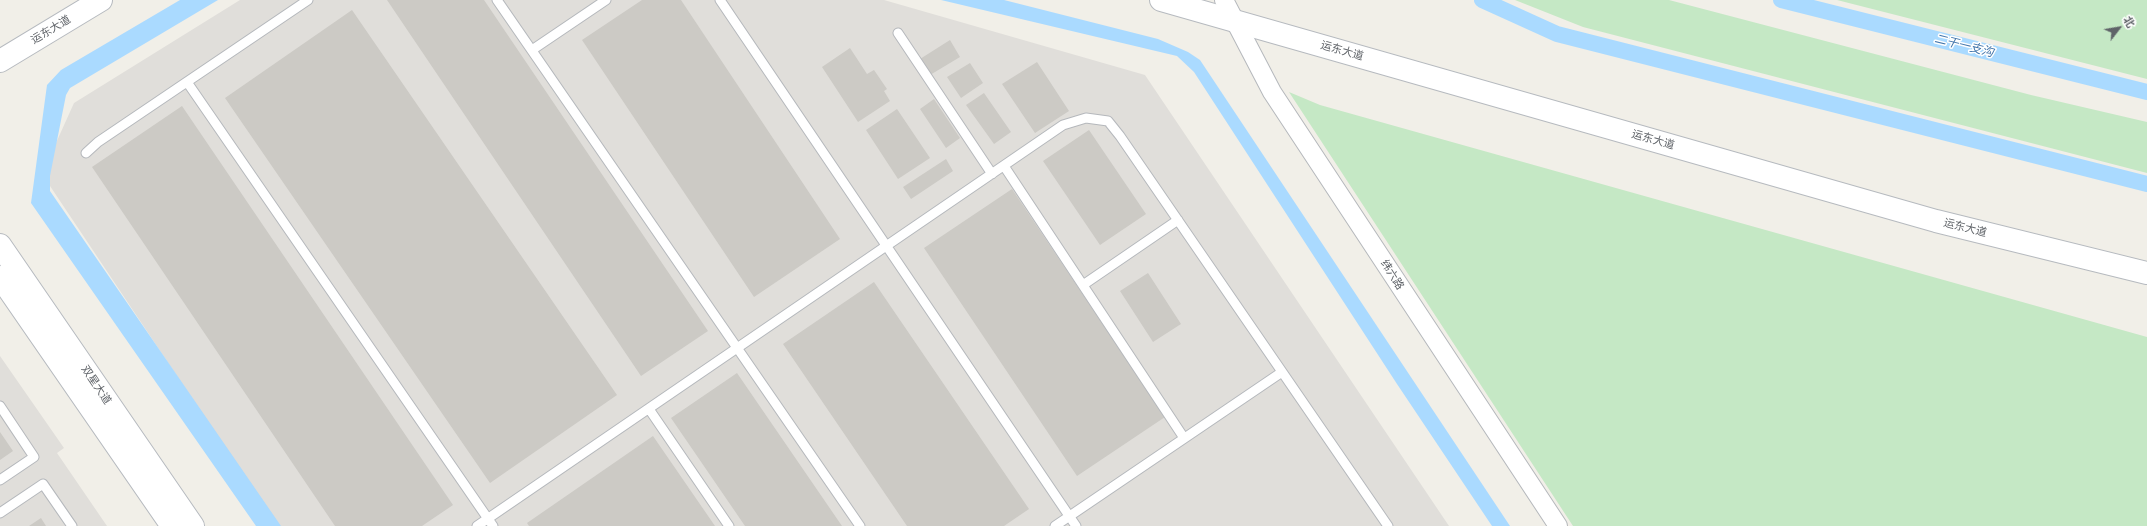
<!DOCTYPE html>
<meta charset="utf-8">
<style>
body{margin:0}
#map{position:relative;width:2147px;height:526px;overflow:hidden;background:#f1efe8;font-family:"Open Sans","Noto Sans SC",sans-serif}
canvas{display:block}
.north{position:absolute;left:2099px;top:8px;width:40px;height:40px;-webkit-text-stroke:3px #fff;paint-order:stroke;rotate:59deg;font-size:11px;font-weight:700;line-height:16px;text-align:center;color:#5f6368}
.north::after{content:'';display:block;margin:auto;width:14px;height:18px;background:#5f6368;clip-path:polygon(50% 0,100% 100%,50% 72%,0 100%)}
</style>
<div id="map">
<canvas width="2147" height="526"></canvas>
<div class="north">北</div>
</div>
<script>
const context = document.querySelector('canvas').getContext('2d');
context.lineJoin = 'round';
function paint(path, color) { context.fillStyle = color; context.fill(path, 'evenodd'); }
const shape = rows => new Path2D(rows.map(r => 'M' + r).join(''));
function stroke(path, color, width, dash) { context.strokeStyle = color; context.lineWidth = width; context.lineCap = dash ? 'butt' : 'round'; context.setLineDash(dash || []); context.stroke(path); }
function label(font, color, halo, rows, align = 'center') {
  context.font = font + ' "Open Sans","Noto Sans SC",sans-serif'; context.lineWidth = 3; context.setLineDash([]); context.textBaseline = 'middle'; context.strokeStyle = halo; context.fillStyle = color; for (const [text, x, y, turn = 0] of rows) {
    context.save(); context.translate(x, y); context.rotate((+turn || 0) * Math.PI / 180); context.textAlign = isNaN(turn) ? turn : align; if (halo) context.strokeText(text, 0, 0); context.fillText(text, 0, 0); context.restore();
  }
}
paint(shape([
 [240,0,884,0,1145,75,1449,526,277,526,42,174,74,103],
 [0,356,64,448,57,453,107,526,0,526]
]), '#e0deda');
paint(shape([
 [1515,0,1669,0,2031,95,2147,122,2147,173,1583,27],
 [1837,0,2147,0,2147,79],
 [1289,92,1320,105,2147,337,2147,526,1573,526]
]), '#c5e8c5');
paint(shape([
 [180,0,218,0,70,88,66,95,50,176,50,191,281,526,256,526,31,203,47,85,61,70],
 [941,0,1004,0,1158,39,1188,52,1200,60,1510,526,1492,526,1397,384,1194,72,1177,56]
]), '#aadaff');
stroke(shape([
 [1482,0,1557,34,2147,184],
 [1781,0,2147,92]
]), '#aadaff', 16);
paint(shape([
 [387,0,484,0,708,331,641,376],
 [642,0,681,0,840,239,754,297,582,40],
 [352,10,617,395,490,483,225,98],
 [950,40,960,57,930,75,920,59],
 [850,48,867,74,874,70,887,89,884,91,890,101,858,122,822,67],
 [1037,62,1069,111,1035,133,1002,84],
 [970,63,983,83,961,98,947,77],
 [984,93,1011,132,994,144,966,105],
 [934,99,960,138,946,148,920,109],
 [182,106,453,505,422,526,335,526,92,167],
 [897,109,930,158,898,179,866,130],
 [1089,130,1146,214,1100,245,1043,161],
 [946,159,953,171,911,199,903,187],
 [1012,189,1165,417,1077,476,924,248],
 [1148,273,1181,324,1153,342,1120,291],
 [874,282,1029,509,1004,526,907,526,783,344],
 [737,373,842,526,745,526,671,418],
 [0,432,13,451,0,460],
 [653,436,715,526,529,526,527,523],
 [41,518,46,526,29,526]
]), '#cccac5');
const lane = shape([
 [497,0,860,526],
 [720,0,1076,526],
 [898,33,992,174],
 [532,50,606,0],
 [187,82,493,526],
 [86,153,98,142,308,0],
 [1004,166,1184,438],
 [1083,285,1178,220],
 [0,406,34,457,0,480],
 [649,409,729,526],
 [0,513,43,484,72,526],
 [477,526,1063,125,1086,118,1108,121,1120,136,1388,526],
 [1055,526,1282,372]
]);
const street = shape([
 [1224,0,1272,92,1558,526]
]);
const secondary = shape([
 [1161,0,1936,221,2147,273],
 [0,61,101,0],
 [0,245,193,526],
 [0,277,172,526]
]);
stroke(lane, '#b5b8bc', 11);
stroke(street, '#b5b8bc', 20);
stroke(secondary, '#b6babf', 24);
stroke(lane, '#fff', 9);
stroke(street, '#fff', 18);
stroke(secondary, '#fff', 22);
label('11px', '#5f6368', '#fff', [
 ["运东大道",51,30,-31],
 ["运东大道",1342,51,16],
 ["运东大道",1653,140,16],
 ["运东大道",1965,228,14],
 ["纬六路",1392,275,57],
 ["双星大道",96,385,56]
]);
label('italic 12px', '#4174aa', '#fff', [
 ["二干一支沟",1964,46,14]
]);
</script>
